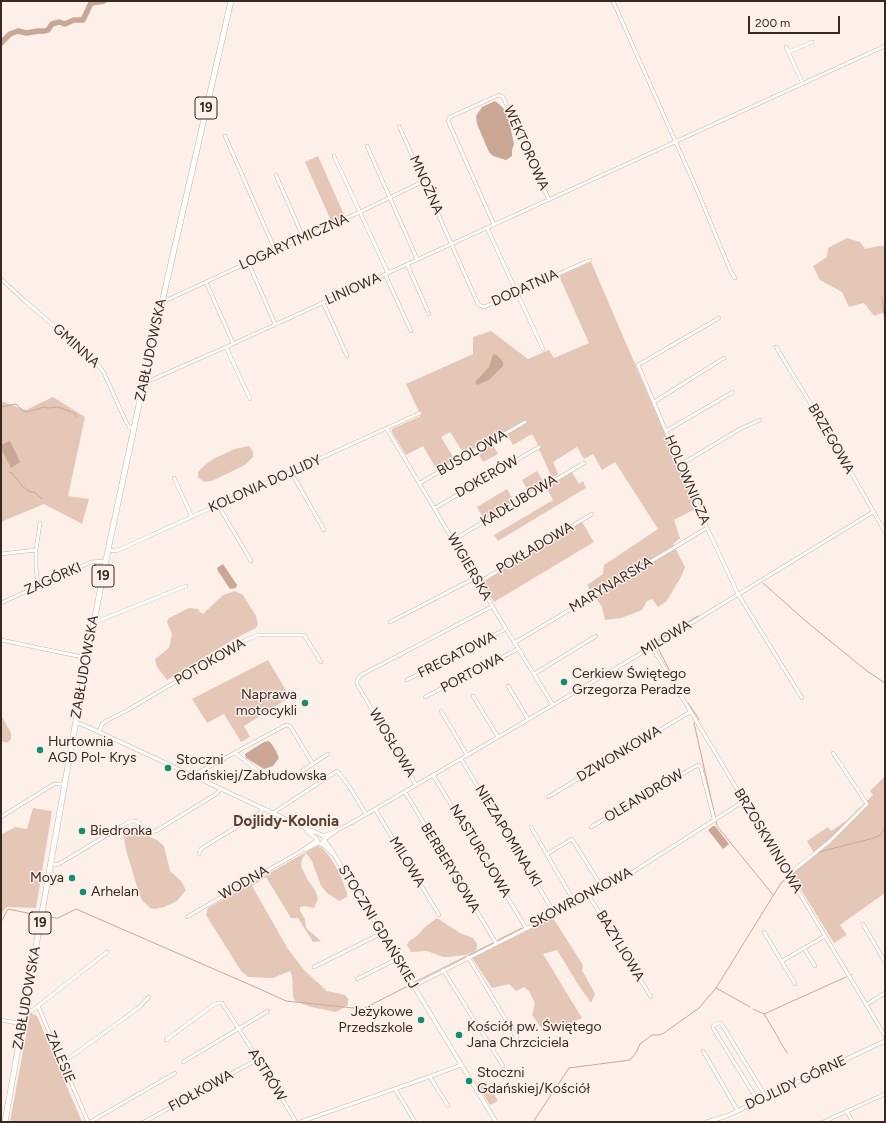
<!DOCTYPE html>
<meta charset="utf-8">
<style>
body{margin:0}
#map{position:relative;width:886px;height:1123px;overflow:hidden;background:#fdf0e9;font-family:Figtree,sans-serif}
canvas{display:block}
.frame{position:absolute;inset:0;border:2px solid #352922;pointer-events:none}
.scale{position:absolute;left:748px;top:16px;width:92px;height:18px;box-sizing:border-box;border:2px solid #352922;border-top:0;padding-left:5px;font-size:12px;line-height:14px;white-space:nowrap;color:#352922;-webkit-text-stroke:3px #fdf0e9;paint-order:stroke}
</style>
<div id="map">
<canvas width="886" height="1123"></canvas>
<div class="frame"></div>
<div class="scale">200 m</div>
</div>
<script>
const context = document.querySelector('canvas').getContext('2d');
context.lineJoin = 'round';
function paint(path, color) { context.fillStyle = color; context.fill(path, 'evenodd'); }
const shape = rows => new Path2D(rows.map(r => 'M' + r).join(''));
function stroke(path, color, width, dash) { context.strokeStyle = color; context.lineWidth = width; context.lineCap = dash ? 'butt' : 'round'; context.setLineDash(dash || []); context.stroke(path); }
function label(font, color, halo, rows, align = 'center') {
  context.font = font + ' Figtree,sans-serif'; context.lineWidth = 3; context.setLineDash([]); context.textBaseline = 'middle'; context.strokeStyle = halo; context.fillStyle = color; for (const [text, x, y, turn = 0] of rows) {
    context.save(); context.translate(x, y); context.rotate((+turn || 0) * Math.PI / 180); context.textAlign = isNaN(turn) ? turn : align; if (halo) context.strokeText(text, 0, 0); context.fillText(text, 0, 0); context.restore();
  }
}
paint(shape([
 [318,156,345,217,332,223,305,162],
 [847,238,860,242,865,249,878,246,885,246,885,312,874,316,864,303,849,307,842,292,820,280,813,266,827,257,828,248],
 [591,262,697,508,674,520,680,538,673,544,685,567,681,577,666,602,658,607,652,599,647,601,642,610,621,618,605,620,602,607,587,585,603,574,604,565,658,529,615,462,602,470,593,454,584,459,577,447,553,462,558,474,552,478,540,451,538,450,540,449,532,434,513,445,507,434,502,435,500,433,464,454,450,432,441,437,455,460,437,470,423,446,406,455,392,432,392,429,421,416,406,384,473,354,473,337,491,331,528,359,549,350,554,358,589,343,559,276],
 [53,397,85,417,68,496,89,499,82,524,44,504,1,522,1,401,26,410],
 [492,443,498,454,483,462,477,452],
 [249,446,253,452,253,457,245,465,212,481,204,482,198,477,198,472,206,464,215,458,235,449],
 [537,471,544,483,529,492,522,480],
 [572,472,579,484,583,481,586,488,498,541,494,535,553,500,546,487],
 [507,489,514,501,484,519,477,507],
 [582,522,594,542,494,602,482,582],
 [235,591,243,595,256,616,258,624,256,628,234,639,167,680,157,667,155,659,169,648,172,634,167,622,169,618,189,608,198,609,200,612,203,614,223,595],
 [268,660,290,697,244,726,250,737,241,742,224,714,207,723,192,699],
 [1,715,11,733,11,739,7,743,1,741],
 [885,776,885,893,840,925,847,935,834,943,800,888,799,888,791,875,815,855,807,841,828,827,831,831,846,821,873,795,870,791],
 [33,808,52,811,36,908,7,907,1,914,1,835,15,827,27,829],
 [133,826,138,827,148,836,157,840,164,846,170,871,181,881,186,890,177,901,164,907,155,909,150,908,142,900,139,893,126,850,123,833],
 [317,846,321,847,330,857,339,872,347,893,347,897,339,901,327,893,321,886,312,861,306,853,302,859,301,866,307,879,315,890,318,899,314,908,304,906,300,907,300,911,305,919,306,928,321,941,313,942,298,918,291,918,266,877,252,886,288,949,304,970,327,991,345,995,348,999,348,1005,336,1012,311,1007,295,1001,293,996,292,975,290,971,273,978,248,977,241,971,206,915,208,908],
 [437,918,460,933,473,938,477,944,477,949,473,952,465,955,448,957,443,957,427,951,411,952,407,945,409,941,417,936,425,927],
 [553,918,583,965,582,970,595,994,591,1003,579,986,557,950,543,954,582,1018,552,1031,543,1030,532,1015,535,1003,529,991,524,987,516,991,509,984,492,988,472,958],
 [30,1013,37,1016,82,1122,10,1122],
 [486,1081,498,1101,490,1105,478,1086]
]), '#e5c7b7');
paint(shape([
 [495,101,499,104,505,110,509,121,514,144,512,150,512,156,506,160,493,156,489,152,477,124,476,116,482,107],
 [493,354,497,355,503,362,503,366,489,380,477,385,475,382,489,367],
 [10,441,20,462,11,468,1,448,1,445],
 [223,564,237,585,236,588,230,589,218,571,217,568],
 [268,741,271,743,276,751,279,758,273,766,264,769,246,758,245,754,264,742],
 [713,826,715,826,729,844,723,849,708,830]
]), '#caa794');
stroke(shape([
 [1,38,3,42],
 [882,297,885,324],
 [1,407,16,404,23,411,27,412,44,407,48,408,58,407,74,413,77,417],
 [9,472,12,473,22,486,30,492,34,492,42,499],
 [763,583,808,623,867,671,885,683],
 [655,642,698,616],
 [657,646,673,677],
 [688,703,699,719,698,720],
 [694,723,715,816],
 [716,821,717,826,774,896],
 [791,875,817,853,823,851,874,838,879,836,885,828],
 [46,917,58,918,76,909,262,990,286,1001,363,1009,410,985],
 [1,922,8,909,37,915],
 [498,940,522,928],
 [851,975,852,974],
 [415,982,493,943],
 [716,988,750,1007],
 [753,1009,764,1014,846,977],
 [764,1014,779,1039],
 [779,1040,787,1053],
 [533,1122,569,1068,630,1060,636,1053,640,1044,652,1035,659,1035,664,1033,699,1008,716,988,781,883,788,877]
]), '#caa794', 1);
stroke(shape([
 [1,43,10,34,18,31,27,33,38,31,45,31,48,30,52,24,56,23,59,22,65,24,74,20,83,20,91,3,104,1]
]), '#caa794', 5.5);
const minor = shape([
 [613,1,697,190,731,272,735,278],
 [786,47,803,84],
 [789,52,812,42],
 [399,126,478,304,481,306,484,307,590,260],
 [225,136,275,250],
 [367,146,417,259],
 [334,156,388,273],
 [276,175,303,237],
 [494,225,448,121,450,117,499,95,503,97,549,200],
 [487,228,543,349],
 [248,262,275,324],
 [407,264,429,314],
 [385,274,411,331],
 [1,279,25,301,96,362,104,373,127,424,129,427,134,429],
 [206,282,233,343],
 [162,299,167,300,275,250,360,212,424,181],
 [323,302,347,356],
 [719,318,638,365,707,528,738,594,802,698],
 [226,347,250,399],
 [776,347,832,439,885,532],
 [144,381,149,381,226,347,885,46],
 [654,402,724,358],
 [387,429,503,624,553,705],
 [666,431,733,392],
 [680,465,740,429,760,420],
 [291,472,324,530],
 [174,478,192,517],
 [420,483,525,422],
 [218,505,251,561],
 [435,508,539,447],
 [453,540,584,463],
 [108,550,116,551,123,548,420,413],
 [1,554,36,550],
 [478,583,592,514],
 [38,586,36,567,36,550,40,523],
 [1,603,91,562,106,561],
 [390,622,475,578],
 [93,623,186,586],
 [1,640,87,658],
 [514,643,707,528],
 [652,647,885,1036],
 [534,674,596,636],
 [407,680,506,629],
 [508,686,528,719],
 [473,696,498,737],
 [425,697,518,649],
 [441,711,467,755],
 [99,732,102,724,108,720,128,710,244,641,258,635,304,635,321,662],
 [235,753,262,774],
 [461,759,555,914],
 [302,771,328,754],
 [433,775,526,928],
 [197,777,199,772,286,725,290,726,313,764],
 [416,785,357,684,357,680,361,675,493,606],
 [405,792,496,943],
 [548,797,690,712],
 [375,809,439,915],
 [273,813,337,771,349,786,366,814],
 [1,817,54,784,65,784],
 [531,827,575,903],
 [591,827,698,765,701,768,714,819],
 [323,836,336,831,353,822,652,647,873,512],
 [325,839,335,832],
 [305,850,318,843],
 [199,854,201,849,207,845,261,812,262,808],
 [547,854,572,839,603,889],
 [51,865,59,864,127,823,132,821,136,821,149,832,156,831,216,794,221,789],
 [788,875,830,841,867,804,833,753],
 [589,896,651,997],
 [187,917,303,850,316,841],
 [863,924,885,962],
 [764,932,795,984],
 [804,948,815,966],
 [468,957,517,1038],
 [782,961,825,936],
 [314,967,382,933],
 [443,970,503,1066],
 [357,979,397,959],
 [414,986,614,884,744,801],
 [866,1005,885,993],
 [38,1006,107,952],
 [25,1012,33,1010,38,1006,88,1122],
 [1,1020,22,1024],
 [166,1040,213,1005,218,1003,222,1003,258,1059,296,1122],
 [703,1051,738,1111],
 [183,1062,268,1011],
 [62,1063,137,1009,149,997],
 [430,1077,448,1106],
 [395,1089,415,1122],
 [758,1101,713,1028,714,1025,719,1023,721,1023,766,1097],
 [847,1112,853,1122],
 [90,1122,175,1073],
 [144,1122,258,1059],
 [300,1122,423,1079,461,1065],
 [823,1122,885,1094]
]);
const tertiary = shape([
 [75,723,81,724,99,732,305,828,322,835,325,839,322,844],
 [307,831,316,838],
 [316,838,318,843,322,844,333,854],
 [325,841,332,851,496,1122],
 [707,1122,727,1116,789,1086,885,1041]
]);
const trunk = shape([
 [5,1122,87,658,108,550,144,381,231,1]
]);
stroke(minor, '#d0b1a0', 4);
stroke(tertiary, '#d0b1a0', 4.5);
stroke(trunk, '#d0b1a0', 6);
stroke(minor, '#fff', 3);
stroke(tertiary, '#fff', 3.5);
stroke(trunk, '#fff', 5);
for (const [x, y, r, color] of [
 [564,682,4,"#128d70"],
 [305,703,4,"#128d70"],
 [40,750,4,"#128d70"],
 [168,768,4,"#128d70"],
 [82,831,4,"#128d70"],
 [72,878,4,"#128d70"],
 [83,892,4,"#128d70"],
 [421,1020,4,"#128d70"],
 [459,1035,4,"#128d70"],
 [469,1081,4,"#128d70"]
]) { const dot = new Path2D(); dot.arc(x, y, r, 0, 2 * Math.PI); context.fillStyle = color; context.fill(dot); stroke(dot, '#fdf0e9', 1.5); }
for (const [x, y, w] of [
 [206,108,22],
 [103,576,22],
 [40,923,22]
]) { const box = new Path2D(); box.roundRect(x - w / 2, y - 11, w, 22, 3); context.fillStyle = '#fdf0e9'; context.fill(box); stroke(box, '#352922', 1); }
label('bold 13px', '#352922', null, [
 ["19",206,108],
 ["19",103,576],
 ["19",40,923]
]);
label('14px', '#352922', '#fdf0e9', [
 ["WEKTOROWA",526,148,66],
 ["MNOŻNA",426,185,66],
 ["LOGARYTMICZNA",294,242,-24],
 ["DODATNIA",525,288,-24],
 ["LINIOWA",353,289,-24],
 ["GMINNA",76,346,42],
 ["ZABŁUDOWSKA",151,350,-78],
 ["BRZEGOWA",831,439,60],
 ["BUSOLOWA",472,453,-30],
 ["DOKERÓW",487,477,-30],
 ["HOLOWNICZA",687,480,67],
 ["KOLONIA DOJLIDY",265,484,-24],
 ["KADŁUBOWA",519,501,-31],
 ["POKŁADOWA",535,548,-31],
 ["WIGIERSKA",469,567,60],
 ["ZAGÓRKI",53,579,-24],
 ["MARYNARSKA",611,585,-31],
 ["MILOWA",666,638,-31],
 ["FREGATOWA",457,655,-27],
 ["POTOKOWA",210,662,-30],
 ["ZABŁUDOWSKA",85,667,-80],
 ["PORTOWA",472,673,-28],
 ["WIOSŁOWA",392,743,59],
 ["DZWONKOWA",619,754,-31],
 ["OLEANDRÓW",644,796,-31],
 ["NIEZAPOMINAJKI",508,836,59],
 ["BRZOSKWINIOWA",768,841,59],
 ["NASTURCJOWA",480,851,59],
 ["MILOWA",407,862,59],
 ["BERBERYSOWA",450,868,59],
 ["WODNA",244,883,-30],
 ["SKOWRONKOWA",581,898,-28],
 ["STOCZNI GDAŃSKIEJ",378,927,59],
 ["BAZYLIOWA",620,946,59],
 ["ZABŁUDOWSKA",27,998,-80],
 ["ZALESIE",60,1057,67],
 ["ASTRÓW",267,1075,58],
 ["DOJLIDY GÓRNE",796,1083,-25],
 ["FIOŁKOWA",201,1091,-29]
]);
label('14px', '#352922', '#fdf0e9', [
 ["Cerkiew Świętego",572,674],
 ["Grzegorza Peradze",572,690],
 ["Naprawa",297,695,"right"],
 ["motocykli",297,711,"right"],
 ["Hurtownia",48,742],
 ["AGD Pol- Krys",48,758],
 ["Stoczni",176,760],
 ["Gdańskiej/Zabłudowska",176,776],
 ["Biedronka",90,831],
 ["Moya",64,878,"right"],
 ["Arhelan",91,892],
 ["Jeżykowe",413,1012,"right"],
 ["Przedszkole",413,1028,"right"],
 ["Kościół pw. Świętego",467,1027],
 ["Jana Chrzciciela",467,1043],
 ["Stoczni",477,1073],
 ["Gdańskiej/Kościół",477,1089]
], 'left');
label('bold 15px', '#5a4032', '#fdf0e9', [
 ["Dojlidy-Kolonia",286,822]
]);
</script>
